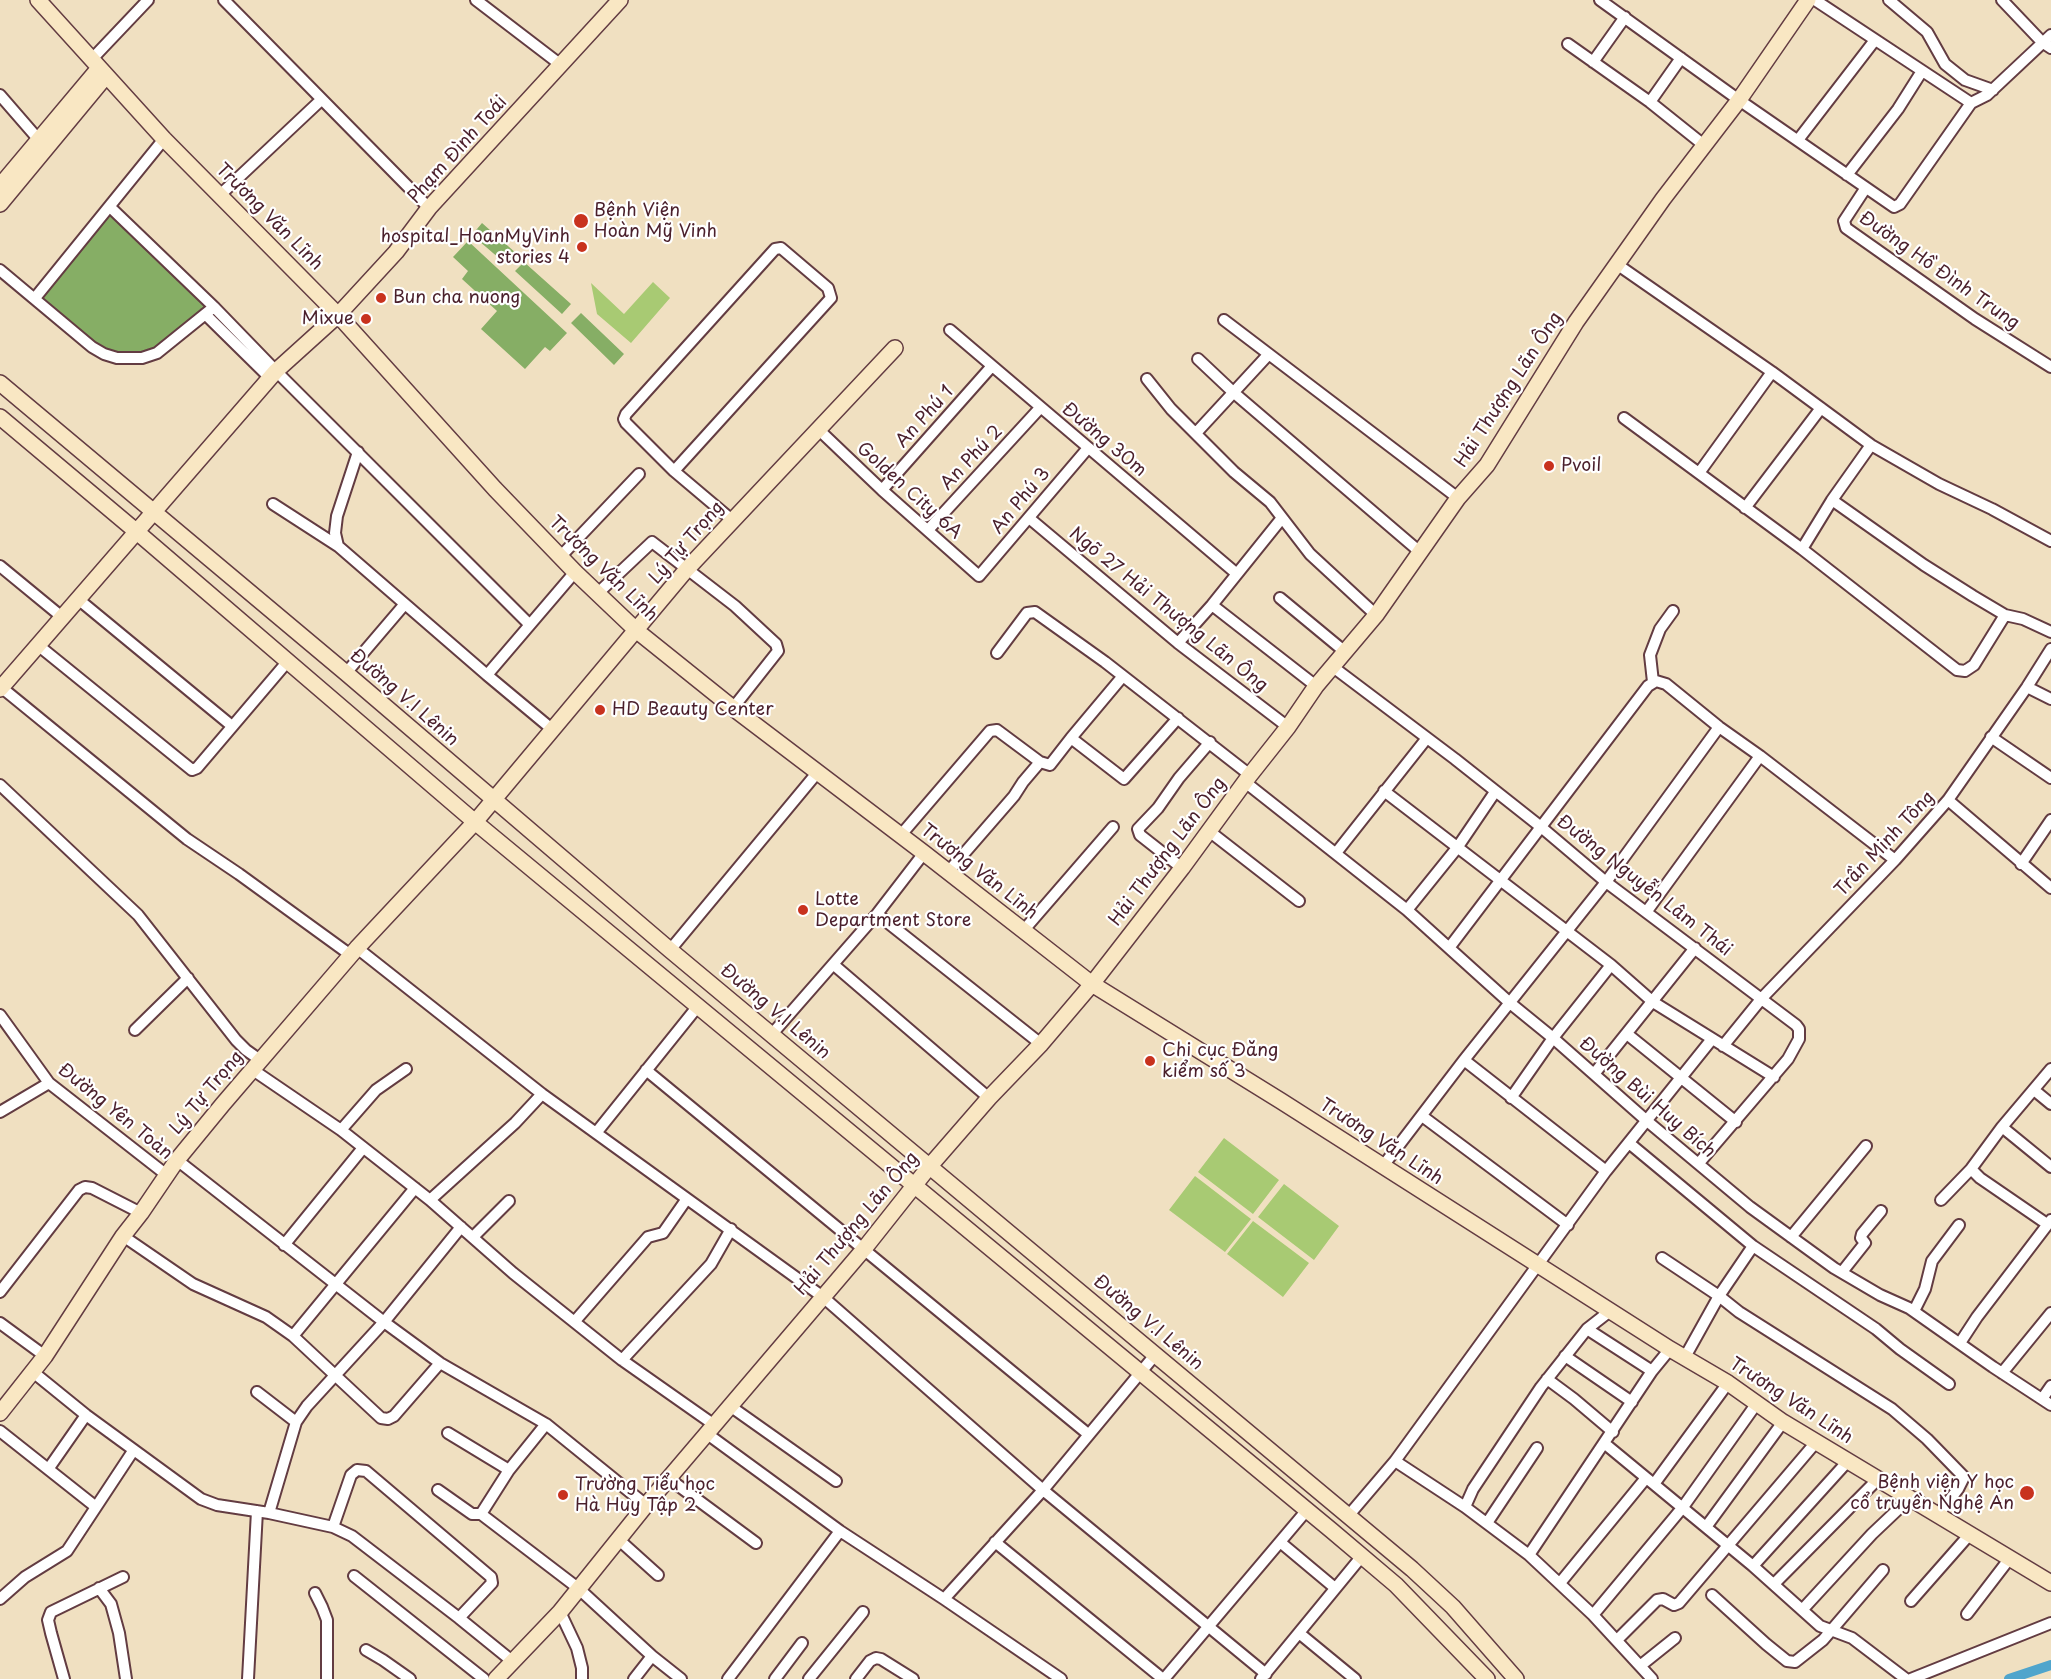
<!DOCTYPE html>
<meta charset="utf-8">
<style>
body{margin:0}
canvas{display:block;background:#f0e0c1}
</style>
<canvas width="2051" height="1679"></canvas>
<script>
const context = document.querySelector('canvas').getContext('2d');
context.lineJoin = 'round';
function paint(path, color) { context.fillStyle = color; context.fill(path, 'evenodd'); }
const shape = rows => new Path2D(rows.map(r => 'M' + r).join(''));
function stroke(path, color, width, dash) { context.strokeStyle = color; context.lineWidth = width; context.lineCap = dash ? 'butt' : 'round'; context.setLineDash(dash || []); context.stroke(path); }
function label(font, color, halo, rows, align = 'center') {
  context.font = font + ' "Playpen Sans",sans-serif'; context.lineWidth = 4.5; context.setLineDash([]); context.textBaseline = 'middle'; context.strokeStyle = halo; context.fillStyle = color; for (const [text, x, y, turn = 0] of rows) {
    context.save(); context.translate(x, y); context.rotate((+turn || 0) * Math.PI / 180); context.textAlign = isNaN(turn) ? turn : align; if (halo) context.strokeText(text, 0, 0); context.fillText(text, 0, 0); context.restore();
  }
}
paint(shape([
 [653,282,670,298,631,343,597,314,591,283,624,314],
 [1224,1138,1279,1180,1253,1214,1198,1172],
 [1195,1176,1251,1219,1225,1252,1169,1210],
 [1284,1184,1339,1226,1314,1260,1258,1217],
 [1253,1221,1309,1263,1283,1297,1227,1254]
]), '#a8ca73');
paint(shape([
 [110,207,214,307,157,353,110,356,35,298],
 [482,223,517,254,507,265,472,235],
 [468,241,567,333,550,351,545,347,525,369,481,329,497,311,462,279,468,271,453,257],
 [524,262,571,304,562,314,515,271],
 [581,313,624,354,614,365,571,323]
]), '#86ae65');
stroke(shape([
 [2009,1679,2051,1665]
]), '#50a5cc', 10);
const street = shape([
 [224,0,429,208],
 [476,0,561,65],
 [1600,0,1739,100,1894,207,1900,204,1971,103,1987,95,2051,35],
 [1815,0,1971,103],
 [1889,0,1927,32,1945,64,1965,80,1993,90],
 [2002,0,2042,42,2051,48],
 [1568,44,1650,102,1705,146],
 [92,59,148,0],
 [1593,62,1625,17],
 [0,95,39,140],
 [1650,102,1681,58],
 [1798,140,1875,40],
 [1847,175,1898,109,1922,71],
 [1865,189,1844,221,1846,228,1975,319,2051,367],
 [220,195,321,100],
 [110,207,214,307,276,371,529,624],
 [1618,265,1772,372,1871,445,1939,484,1992,509,2051,541],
 [0,270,92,347,104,354,117,358,142,358,157,353,214,307],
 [35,298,164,139],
 [205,314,270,378],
 [1224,320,1458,498],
 [950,330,1237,574],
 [1198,359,1233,392,1420,552],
 [1147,379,1171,409,1234,472,1270,502,1310,554,1376,615],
 [1624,418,1802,549,1957,670,1965,671,1974,665,2005,615],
 [818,429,882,490,979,576,1088,448],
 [1196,433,1268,355],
 [674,471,831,298,828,288,781,248,775,249,626,414,624,419,626,423,674,471,732,520],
 [1699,473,1772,372],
 [882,490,992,366],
 [1832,500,1924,565,1973,596,2005,615,2023,619,2051,632],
 [273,504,338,546,487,675,575,572],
 [1745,508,1821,408],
 [1029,518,1178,643,1288,727],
 [928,530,1040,408],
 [338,546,335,533,337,516,358,452],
 [1802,549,1832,500,1871,445],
 [561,556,639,474],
 [0,566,62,617],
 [598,593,652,542,735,606,776,644,778,651,733,708],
 [1280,598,1344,651],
 [78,599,232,726],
 [1212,605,1316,686],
 [1178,643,1212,605,1282,518],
 [39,646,192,770,197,768,288,661],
 [997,653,1027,613,1035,612,1105,662,1250,775],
 [1333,667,1455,759,1541,827,1606,882,1796,1025,1799,1029,1799,1039,1788,1059,1699,1163],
 [346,673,404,605],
 [487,675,553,730],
 [1653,682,1650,655,1660,629,1673,611],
 [1,687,187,839,239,874,352,956],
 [2027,687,2051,699],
 [1991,737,2051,778],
 [1071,738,1124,779,1178,718],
 [1245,782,1407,910,1510,1003,1553,1038,1647,1121,1750,1207,1834,1268,1880,1295,1909,1308,1993,1367,2051,1405],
 [0,785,138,915,236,1040,246,1050,260,1060],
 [1384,791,1611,965,1653,1002,1774,1077],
 [1948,800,2051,888],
 [1209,831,1299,901],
 [900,836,990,731,997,730,1040,762,1050,765,1071,738,1123,676],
 [1336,853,1427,738],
 [2021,864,2051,820],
 [1182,868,1140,835,1138,829,1158,808,1179,778,1210,742],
 [948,872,1014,796,1023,782,1040,762],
 [1407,910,1457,848,1495,792],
 [1647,911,1760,756],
 [877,914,1041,1044],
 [1023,931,1113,827],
 [357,948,542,1094,823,1297,1043,1490,1266,1674],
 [1449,948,1648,686,1656,681,1666,684,1719,727,1760,756,1895,860],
 [670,950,817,773],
 [834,965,989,1098],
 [0,1015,49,1083,168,1176],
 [135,1030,188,978],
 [772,1034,877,914,924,853],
 [1627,1034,1736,1122],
 [1723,1046,1762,998,1895,860,1948,800,2027,687,2051,649],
 [1464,1060,1606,1171],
 [253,1070,341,1130,430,1200,513,1273,622,1360,713,1424],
 [646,1070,1088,1434],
 [1594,1074,1695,948],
 [2034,1090,2051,1104],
 [1511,1098,1553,1038,1611,965],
 [0,1112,49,1083],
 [1422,1116,1568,1225],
 [2002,1127,2051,1167],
 [341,1130,376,1090,406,1069],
 [596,1133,698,1006],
 [1629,1143,1753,1246,1876,1329,1900,1349,1949,1384],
 [177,1160,384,1322,440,1363,546,1424,646,1505],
 [1383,1166,1464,1060,1606,882,1719,727],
 [1971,1169,1980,1178,2047,1224],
 [430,1200,515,1123,542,1094],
 [1941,1200,1971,1169,2002,1127,2051,1069],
 [123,1236,193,1284,266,1317,293,1336,381,1418,388,1419,394,1416,440,1363],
 [473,1237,509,1201],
 [1791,1237,1866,1146],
 [284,1245,363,1148],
 [1662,1258,1719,1296,1739,1312,1892,1409,1927,1439,1964,1477,1958,1489,1938,1515],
 [1842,1272,1865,1243,1861,1238,1862,1234,1881,1211],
 [0,1292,79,1190,85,1187,92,1188,141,1213],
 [1914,1311,1925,1289,1932,1261,1959,1225],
 [575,1321,648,1237,663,1233,686,1200],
 [0,1323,45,1356],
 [1587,1329,1652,1371],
 [293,1336,415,1188],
 [1960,1343,1977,1317,2051,1220],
 [1565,1356,1632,1402],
 [1685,1357,1719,1296,1753,1246],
 [622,1360,711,1264,731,1229],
 [33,1372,86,1415,201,1499,217,1505,269,1513,333,1527,352,1536,459,1618,512,1661],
 [2002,1373,2051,1313],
 [1547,1379,1574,1399,1613,1432],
 [257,1392,296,1422],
 [2042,1399,2051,1386],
 [730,1406,836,1481],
 [546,1424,509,1470,481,1514,578,1588,652,1656,681,1679],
 [0,1431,96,1507],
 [448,1433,509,1470],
 [706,1433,840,1531,944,1599,1061,1679],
 [1604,1443,1753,1566,1820,1626,1852,1638,1906,1679],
 [1395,1461,1465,1507,1529,1555,1593,1615,1652,1679],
 [49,1468,86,1415],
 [668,1478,756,1543],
 [1654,1484,1728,1383],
 [438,1490,472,1514,481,1514],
 [1465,1507,1473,1489,1541,1387,1587,1329,1610,1311],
 [269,1513,296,1422,307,1406,384,1322,461,1227],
 [1349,1515,1395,1461,1606,1171,1712,1039],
 [1487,1523,1537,1448],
 [333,1527,351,1475,357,1470,366,1471,491,1577,492,1583,459,1618],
 [1706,1527,1783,1422],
 [618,1539,658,1575],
 [995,1542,1163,1679],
 [1280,1542,1335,1588],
 [1529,1555,1652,1371,1670,1349],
 [1753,1566,1848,1461],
 [354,1576,484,1679],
 [1560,1583,1646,1478],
 [1774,1584,1878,1479],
 [99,1588,111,1604,119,1633,126,1679],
 [315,1593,322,1607,327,1620,327,1679],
 [1712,1595,1766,1644,1787,1661,1795,1662,1823,1640,1883,1570],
 [0,1599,25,1577,67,1551,133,1451],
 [944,1599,1043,1490,1155,1355],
 [1911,1601,1970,1534],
 [1803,1609,1872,1534,1910,1498],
 [560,1612,577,1648,582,1668,582,1679],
 [1967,1614,2010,1558],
 [1593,1615,1683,1507,1757,1403],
 [1299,1633,1355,1679],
 [1617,1640,1657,1600,1663,1599,1674,1605,1679,1603,1817,1441],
 [366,1650,383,1660,410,1679],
 [1640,1666,1675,1638],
 [64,1679,51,1633,48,1620,51,1612,123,1577],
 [248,1679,257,1511],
 [634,1679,652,1656],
 [728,1679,840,1531],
 [775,1679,802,1643],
 [809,1679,863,1612],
 [856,1679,870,1661,876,1658,881,1659,913,1679],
 [1164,1679,1307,1510],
 [1261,1679,1362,1556],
 [1911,1679,2051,1623]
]);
const secondary = shape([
 [38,0,164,139,338,315,495,489,575,572,637,631,733,708,924,853,1092,984,1281,1101,1670,1349,1728,1383,1783,1422,2051,1583],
 [0,186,99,68],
 [0,204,106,76],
 [0,383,346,673,670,950,1412,1569,1453,1607,1516,1679],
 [0,417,137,532,475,822,1331,1530,1396,1585,1487,1679],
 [0,689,276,371,338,315,396,252,429,208,620,0],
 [0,1413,45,1356,123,1236,141,1213,177,1160,223,1104,357,948,475,822,687,569,895,348],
 [496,1679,560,1612,646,1505,864,1249,929,1167,989,1098,1041,1044,1092,984,1182,868,1250,775,1288,727,1316,686,1376,615,1458,498,1487,465,1576,322,1663,199,1739,100,1808,0]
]);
stroke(street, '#633c42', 14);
stroke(secondary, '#633c42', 18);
stroke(street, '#fff', 10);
stroke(secondary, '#f9e7c3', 15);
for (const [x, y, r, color] of [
 [581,221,8,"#c8321e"],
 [582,247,6,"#c8321e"],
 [381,298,6,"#c8321e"],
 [366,319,6,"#c8321e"],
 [1549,466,6,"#c8321e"],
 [600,710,6,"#c8321e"],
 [803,910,6,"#c8321e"],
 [1150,1061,6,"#c8321e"],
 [2027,1493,8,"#c8321e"],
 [563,1495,6,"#c8321e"]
]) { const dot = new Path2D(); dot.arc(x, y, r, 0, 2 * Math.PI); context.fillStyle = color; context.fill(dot); stroke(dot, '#fff', 2); }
label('18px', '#4a1f2b', '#fff', [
 ["Phạm Đình Toái",458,150,-48],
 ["Trương Văn Lĩnh",269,217,45],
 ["Đường Hồ Đình Trung",1939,271,35],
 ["Hải Thượng Lãn Ông",1509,390,-57],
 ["An Phú 1",925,417,-48],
 ["Đường 30m",1104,440,40],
 ["An Phú 2",972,458,-47],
 ["Golden City 6A",909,491,42],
 ["An Phú 3",1021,501,-50],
 ["Lý Tự Trọng",687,543,-49],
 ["Trương Văn Lĩnh",603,569,44],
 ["Ngõ 27 Hải Thượng Lãn Ông",1168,610,39],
 ["Đường V.I Lênin",404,698,41],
 ["Trần Minh Tông",1885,844,-47],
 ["Hải Thượng Lãn Ông",1168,852,-53],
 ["Trương Văn Lĩnh",979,872,38],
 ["Đường Nguyễn Lâm Thái",1644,886,38],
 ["Đường V.I Lênin",775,1012,40],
 ["Lý Tự Trọng",207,1093,-50],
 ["Đường Bùi Huy Bích",1647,1098,41],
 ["Đường Yên Toàn",115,1112,39],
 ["Trương Văn Lĩnh",1381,1142,33],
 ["Hải Thượng Lãn Ông",857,1224,-50],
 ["Đường V.I Lênin",1148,1323,40],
 ["Trương Văn Lĩnh",1791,1401,33]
]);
label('18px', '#4a1f2b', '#fff', [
 ["Bệnh Viện",594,211],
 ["Hoàn Mỹ Vinh",594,232],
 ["hospital_HoanMyVinh",570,237,"right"],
 ["stories 4",570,258,"right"],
 ["Bun cha nuong",393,298],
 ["Mixue",354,319,"right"],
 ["Pvoil",1561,466],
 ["HD Beauty Center",612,710],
 ["Lotte",815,900],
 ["Department Store",815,921],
 ["Chi cục Đăng",1162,1051],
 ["kiểm số 3",1162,1072],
 ["Bệnh viện Y học",2014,1483,"right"],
 ["cổ truyền Nghệ An",2014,1504,"right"],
 ["Trường Tiểu học",575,1485],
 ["Hà Huy Tập 2",575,1506]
], 'left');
</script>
